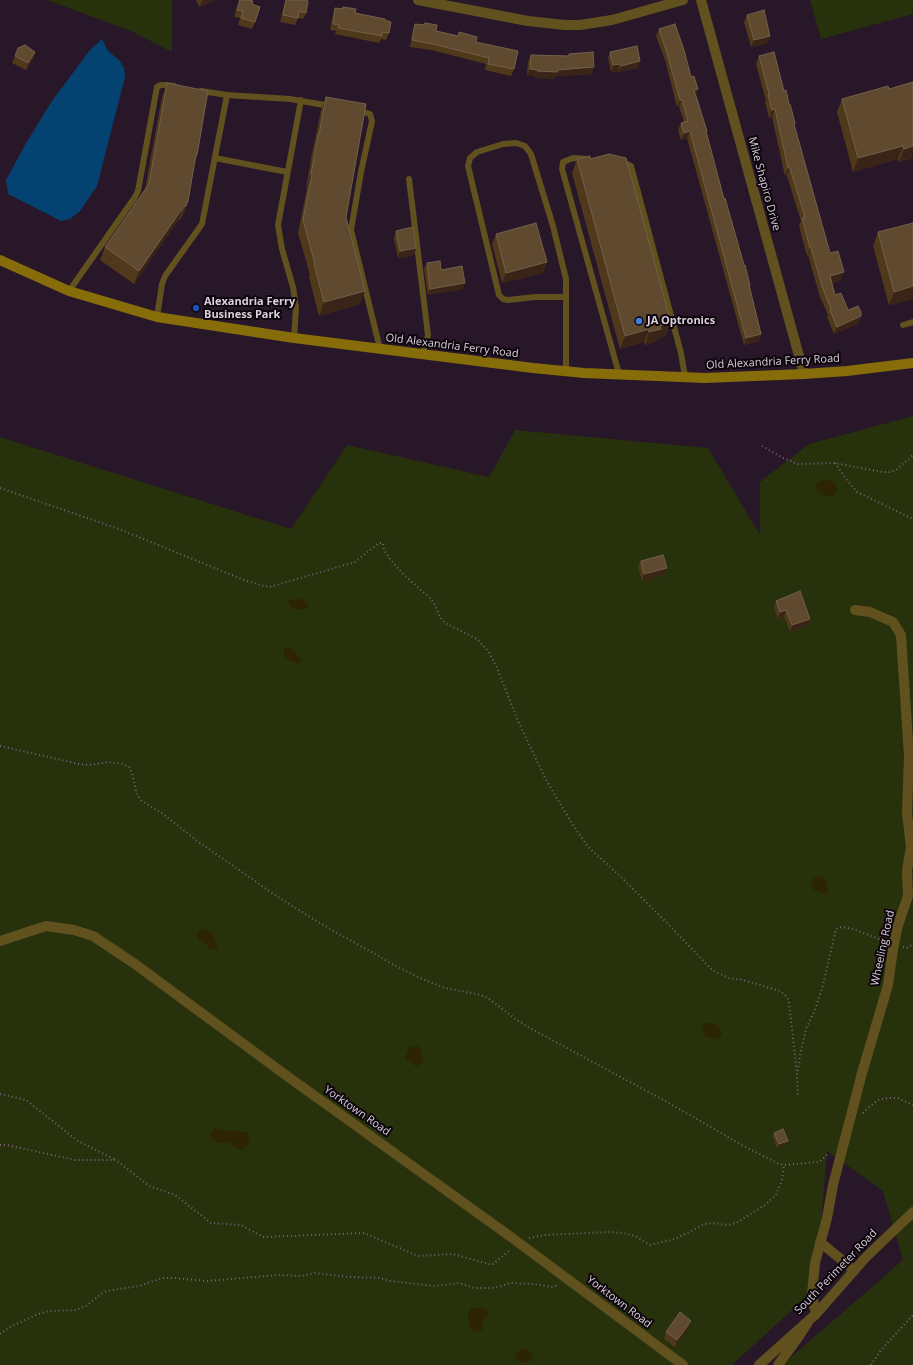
<!DOCTYPE html>
<style>
body{margin:0}
canvas{display:block;background:#281629}
</style>
<canvas width="913" height="1365"></canvas>
<script>
const context = document.querySelector('canvas').getContext('2d');
context.lineJoin = 'round';
function paint(path, color) { context.fillStyle = color; context.fill(path, 'evenodd'); }
const shape = rows => new Path2D(rows.map(r => 'M' + r).join(''));
function stroke(path, color, width, dash) { context.strokeStyle = color; context.lineWidth = width; context.lineCap = dash ? 'butt' : 'round'; context.setLineDash(dash || []); context.stroke(path); }
function label(font, color, halo, rows, align = 'center') {
  context.font = font + ' "Open Sans",sans-serif'; context.lineWidth = 4; context.setLineDash([]); context.textBaseline = 'middle'; context.strokeStyle = halo; context.fillStyle = color; for (const [text, x, y, turn = 0] of rows) {
    context.save(); context.translate(x, y); context.rotate((+turn || 0) * Math.PI / 180); context.textAlign = isNaN(turn) ? turn : align; if (halo) context.strokeText(text, 0, 0); context.fillText(text, 0, 0); context.restore();
  }
}
paint(shape([
 [47,0,172,0,172,52,131,31],
 [810,0,913,0,913,14,821,39],
 [913,416,913,1365,782,1365,903,1260,883,1191,827,1151,816,1288,732,1365,0,1365,0,437,291,529,347,445,489,477,515,430,708,448,760,535,760,482,809,444]
]), '#27310b');
paint(shape([
 [828,480,835,483,838,489,835,494,827,497,819,493,815,485,822,481],
 [299,598,303,600,309,606,305,609,297,610,290,605,288,601],
 [285,648,290,648,295,652,301,659,299,663,292,662,284,656,284,652],
 [820,876,825,879,828,886,827,894,814,890,811,884,814,878],
 [200,929,206,930,213,935,218,948,215,950,210,950,206,944,199,940,197,933],
 [704,1023,713,1023,720,1027,722,1035,718,1038,711,1039,704,1035,702,1027],
 [411,1046,418,1046,421,1049,423,1061,417,1067,405,1059,407,1051],
 [216,1128,228,1131,237,1131,248,1133,250,1139,246,1147,241,1151,229,1142,218,1143,212,1140,210,1134],
 [470,1308,481,1308,487,1310,488,1315,487,1317,480,1322,483,1326,482,1330,477,1332,470,1329,468,1316],
 [523,1349,531,1352,532,1356,530,1361,523,1363,517,1360,515,1354]
]), '#2c2403');
paint(shape([
 [102,39,108,51,119,60,124,68,125,77,97,186,80,211,70,219,61,221,8,194,6,180,25,145,52,101,90,50]
]), '#044272');
stroke(shape([
 [762,446,783,458,798,464,835,463,882,472,889,472,896,470,913,455],
 [835,463,847,480,857,492,913,519],
 [0,488,119,529,244,580,260,585,270,587,355,562,379,543,383,543,384,550,390,559,404,575,429,597,434,603,440,617,445,623,477,639,489,652,497,668,518,721,545,778,571,822,588,847,620,876,671,927,712,970,729,978,743,980,780,991,787,997,789,1003,797,1074,798,1096],
 [0,746,79,764,89,765,109,762,123,764,129,767,132,773,137,795,142,801,163,814,196,840,275,895,318,922,396,966,420,978,445,988,481,995,488,998,517,1020,528,1027,667,1102,740,1144,779,1164,784,1165,819,1162,829,1153],
 [903,947,907,948,913,944],
 [798,1071,800,1056,806,1029,815,1010,823,985,836,929,842,927,853,929,884,941],
 [0,1094,26,1100,78,1141,116,1160],
 [863,1113,868,1108,878,1100,888,1098,898,1098,913,1105],
 [0,1145,7,1145,75,1160,116,1160,149,1186,175,1195,211,1223,241,1225,263,1237,364,1233,418,1256,453,1254,492,1265,511,1249],
 [529,1238,544,1235,610,1232,623,1233,635,1236,650,1245,675,1239,705,1224,712,1223,728,1225,736,1223,765,1205,776,1195,782,1180,784,1165],
 [0,1334,10,1327,38,1314,50,1311,76,1310,86,1306,101,1294,107,1291,139,1286,162,1278,174,1278,207,1281,279,1275,301,1276,315,1273,349,1277,379,1278,390,1281,434,1286,459,1283,474,1288,489,1288,499,1287,510,1283,534,1284,552,1287,559,1285],
 [871,1365,881,1350,913,1315]
]), '#776777', 2, [1, 3]);
stroke(shape([
 [201,91,227,95,290,99,330,106],
 [357,110,370,114,372,121,361,172,351,230,380,349],
 [215,158,287,172],
 [588,159,573,158,563,162,562,169,619,374],
 [621,161,631,166,681,353,685,377],
 [409,179,428,335,423,353],
 [69,291,135,197,138,191,157,87,161,85,164,85,174,86],
 [566,297,535,297,508,300,503,299,499,295,468,166,470,158,477,152,503,144,516,143,525,146,531,154,553,226,566,279,566,371],
 [157,317,162,284,165,276,202,224,227,95],
 [903,325,913,322],
 [294,338,296,308,293,287,282,249,278,225,301,100]
]), '#61511e', 6);
stroke(shape([
 [418,0,528,21,565,25,580,25,612,20,683,0],
 [701,0,804,374],
 [0,941,46,926,74,930,93,936,135,964,287,1076,511,1237,683,1365],
 [820,1242,854,1270],
 [816,1314,812,1294,815,1263,827,1218,833,1185,862,1073,888,985,893,949,898,925,908,896,907,870,911,847,907,813,909,756,901,635,893,622,870,612,855,610],
 [778,1365,797,1339,807,1324]
]), '#61511e', 10);
stroke(shape([
 [759,1365,816,1314,866,1257,913,1212]
]), '#61511e', 10);
stroke(shape([
 [0,260,69,291,157,317,294,338,533,368,584,373,705,378,804,374,847,371,913,363]
]), '#876d0a', 10);
paint(shape([
 [196,0,216,0,199,7],
 [239,0,252,4,255,22,252,29,238,25,240,18,234,17],
 [286,0,295,0,306,13,303,19,298,18,295,25,280,22,284,5],
 [343,7,355,13,385,20,389,33,386,40,381,39,379,43,335,34,336,31,330,30,333,15,335,8,342,9],
 [747,15,768,43,751,47,744,22],
 [425,23,436,31,458,36,459,32,476,42,514,69,511,76,485,70,486,64,431,50,410,47,413,30,415,24,424,25],
 [659,29,691,77,698,89,696,94,707,131,706,133,724,199,749,288,761,334,759,341,744,345,687,138,681,140,678,130,681,123,684,122,679,106,677,107,665,60,656,36],
 [35,52,33,59,26,70,12,63,15,56],
 [610,52,638,68,618,72,618,71,611,72,608,58],
 [569,54,594,67,591,74,556,76,555,79,535,78,535,76,527,76,528,62,531,55,568,56],
 [759,56,794,125,830,253,841,280,832,283,835,295,848,310,861,316,858,324,834,334,827,317,828,315,820,297,808,255,807,256,799,226,801,221,787,176,785,176,772,117,769,118,765,102,766,101,756,64],
 [167,83,197,155,195,162,188,201,184,214,180,220,179,219,134,284,100,260,105,247,145,189,162,97],
 [888,86,913,158,899,162,898,159,853,172,837,112,842,99],
 [326,97,360,304,319,316,309,277,310,275,298,233,307,188,306,188,313,148,315,141,321,110],
 [577,159,590,159,666,336,657,339,656,342,645,345,644,342,620,349,572,173],
 [913,223,913,299,889,305,873,246,878,232],
 [396,231,416,248,414,255,398,258,394,238],
 [496,234,547,262,543,273,502,283,492,244],
 [427,263,441,270,463,289,428,295,424,269],
 [641,561,664,575,642,581,638,567],
 [776,601,810,619,808,625,790,632,784,616,778,619,774,608],
 [774,1133,786,1144,777,1148,773,1136],
 [689,1327,675,1347,664,1339,666,1332]
]), '#50391a');
paint(shape([
 [203,0,216,0,199,7,202,1],
 [770,36,768,43,751,47,754,40],
 [35,52,33,59,26,70,28,63],
 [640,61,638,68,618,72,621,66],
 [620,64,618,71,611,72,613,65],
 [594,67,591,74,556,76,555,79,535,78,537,71],
 [530,69,538,70,535,76,527,76],
 [698,89,695,96,694,90],
 [680,100,682,100,679,106,677,107],
 [775,109,772,117,769,118,772,110],
 [690,131,687,138,681,140,684,133],
 [903,146,898,159,853,172,858,158],
 [913,146,913,158,899,162,904,149],
 [788,168,790,168,787,176,785,176],
 [311,174,312,174,307,188,306,188],
 [188,201,184,214,180,220,185,207],
 [184,206,179,219,134,284,139,271],
 [416,248,414,255,398,258,400,251],
 [810,248,811,248,808,255,807,256],
 [547,262,543,273,502,283,506,273],
 [844,272,841,280,827,284,830,276],
 [465,283,463,289,428,295,430,289],
 [913,286,913,299,889,305,894,292],
 [365,291,360,304,319,316,324,302],
 [861,316,858,324,834,334,837,327],
 [671,323,666,336,657,339,656,342,645,345,649,332,660,326],
 [649,329,644,342,620,349,625,336],
 [761,334,759,341,744,345,746,338],
 [667,568,664,575,642,581,644,574],
 [786,610,784,616,778,619,780,612],
 [810,619,808,625,790,632,792,625],
 [788,1141,786,1144,777,1148,779,1144],
 [691,1321,689,1327,675,1347,677,1340]
]), '#3a2417');
const building = shape([
 [240,0,248,0,253,1,252,4,260,7,255,22,241,18,243,11,237,10,240,0],
 [286,0,305,0,308,1,306,13,299,11,298,18,283,15,286,0],
 [343,7,356,9,355,13,385,19,385,20,391,22,389,33,382,32,382,36,338,28,339,25,333,24,335,8,343,9,343,7],
 [764,10,770,36,754,40,747,15,764,10],
 [425,23,437,25,436,31,458,36,459,32,477,37,476,42,518,51,514,69,488,64,489,58,433,44,412,40,415,24,424,25,425,23],
 [675,24,684,50,691,77,694,76,698,89,694,90,707,131,706,131,724,199,725,198,744,265,745,265,750,285,749,285,761,334,746,338,690,131,684,133,681,123,688,121,682,100,680,100,667,53,659,29,675,24],
 [25,45,35,52,28,63,15,56,18,48,25,45],
 [637,46,640,61,621,66,620,64,613,65,610,52,637,46],
 [593,52,594,67,558,70,557,72,537,71,538,70,530,69,531,55,569,56,569,54,593,52],
 [774,52,784,91,786,90,789,104,790,104,795,123,794,124,830,253,838,251,844,272,830,276,835,295,841,293,848,310,858,306,861,312,861,316,837,327,830,310,831,309,823,289,811,248,810,248,802,218,805,217,790,168,788,168,775,109,772,110,768,95,769,94,759,56,774,52],
 [913,82,913,146,904,149,903,146,858,158,842,99,888,86,889,89,913,82],
 [167,83,208,91,197,155,196,155,188,201,185,207,184,206,139,271,105,247,149,184,167,83],
 [326,97,366,104,346,217,365,291,324,302,314,264,315,264,303,220,312,174,311,174,318,135,319,135,326,97],
 [609,154,626,158,671,323,660,326,661,329,649,332,649,329,625,336,577,159,590,156,590,159,609,154],
 [536,223,547,262,506,273,496,234,536,223],
 [913,223,913,286,894,292,878,232,913,223],
 [413,227,416,248,400,251,396,231,413,227],
 [440,261,441,270,462,266,465,283,430,289,427,263,440,261],
 [663,555,667,568,644,574,641,561,663,555],
 [800,591,810,619,792,625,786,610,780,612,776,601,800,591],
 [783,1129,788,1141,779,1144,774,1133,783,1129],
 [680,1312,691,1321,677,1340,666,1332,680,1312]
]);
paint(building, '#604a2f');
stroke(building, '#735f4a', 1);
for (const [x, y, r, color] of [
 [196,308,4,"#1a4fb4"],
 [639,321,4,"#3f7fe0"]
]) { const dot = new Path2D(); dot.arc(x, y, r, 0, 2 * Math.PI); context.fillStyle = color; context.fill(dot); stroke(dot, '#0c050c', 1.5); }
label('11px', '#dcd0dc', '#0c050c', [
 ["Mike Shapiro Drive",764,184,75],
 ["Old Alexandria Ferry Road",452,346,7],
 ["Old Alexandria Ferry Road",773,362,-3],
 ["Wheeling Road",883,948,-78],
 ["Yorktown Road",357,1111,35],
 ["South Perimeter Road",836,1272,-46],
 ["Yorktown Road",619,1302,37]
]);
label('bold 11px', '#dcd0dc', '#0c050c', [
 ["Alexandria Ferry",204,302],
 ["Business Park",204,315],
 ["JA Optronics",647,321]
], 'left');
</script>
